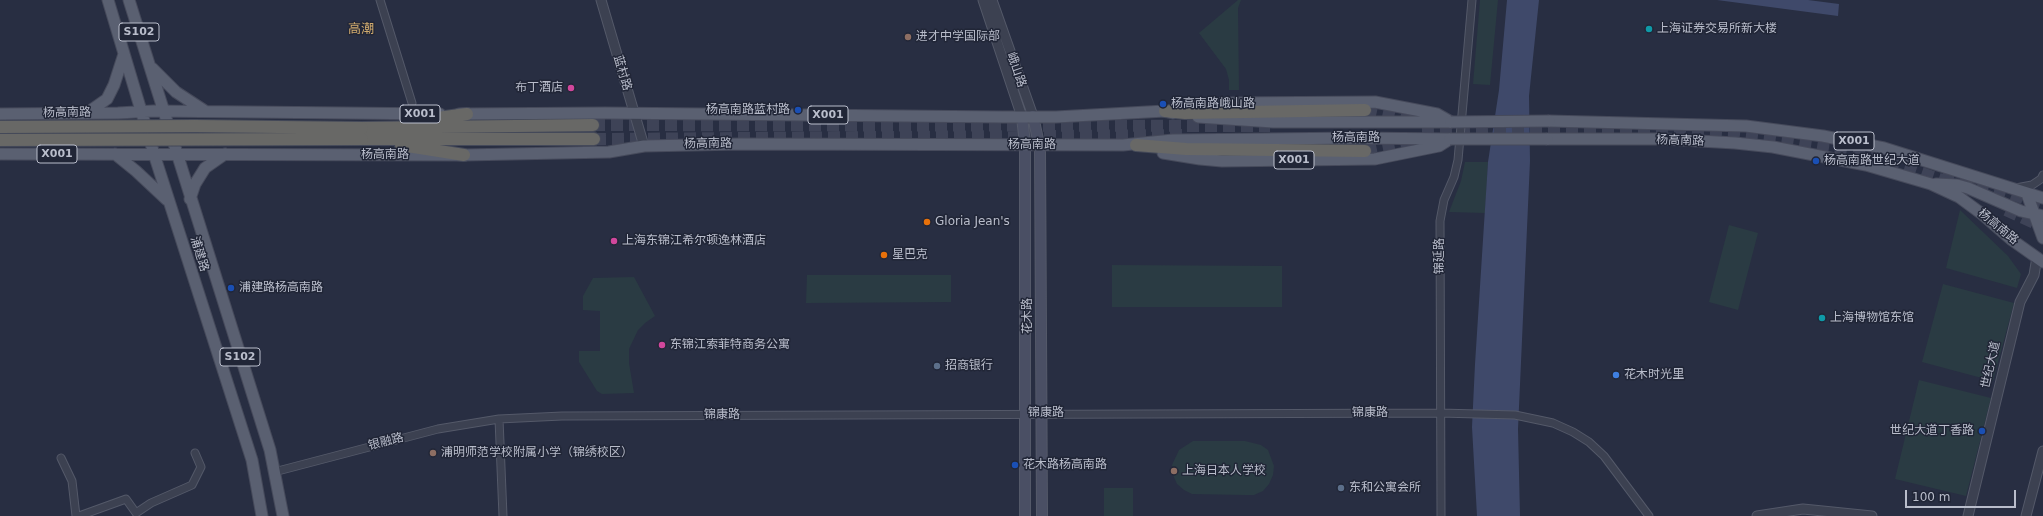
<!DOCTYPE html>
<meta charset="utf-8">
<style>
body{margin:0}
#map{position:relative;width:2043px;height:516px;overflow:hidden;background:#282e42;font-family:"DejaVu Sans",sans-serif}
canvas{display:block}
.scale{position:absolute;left:1905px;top:490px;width:111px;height:18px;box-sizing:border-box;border:2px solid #b9bdcb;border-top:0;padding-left:5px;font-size:12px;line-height:14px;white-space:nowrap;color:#b9bdcb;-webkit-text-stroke:3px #212637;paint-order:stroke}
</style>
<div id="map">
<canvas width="2043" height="516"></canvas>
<div class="scale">100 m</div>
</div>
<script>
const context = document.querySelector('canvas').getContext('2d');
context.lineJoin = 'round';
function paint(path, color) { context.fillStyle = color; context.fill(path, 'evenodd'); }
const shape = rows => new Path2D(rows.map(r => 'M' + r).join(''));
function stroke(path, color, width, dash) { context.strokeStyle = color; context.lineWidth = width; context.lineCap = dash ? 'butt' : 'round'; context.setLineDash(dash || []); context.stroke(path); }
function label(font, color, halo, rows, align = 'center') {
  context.font = font + ' "DejaVu Sans","Noto Sans SC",sans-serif'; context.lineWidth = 3; context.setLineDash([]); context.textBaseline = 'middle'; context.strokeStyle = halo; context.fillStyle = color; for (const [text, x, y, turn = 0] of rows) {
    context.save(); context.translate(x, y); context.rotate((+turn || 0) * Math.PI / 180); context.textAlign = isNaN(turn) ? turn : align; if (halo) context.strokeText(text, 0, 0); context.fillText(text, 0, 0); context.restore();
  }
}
paint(shape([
 [1238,0,1241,0,1238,8,1239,90,1229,90,1229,80,1226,69,1199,33],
 [1480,0,1498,0,1490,85,1473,84],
 [1465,162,1488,162,1485,213,1449,212,1461,181],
 [1960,210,2008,256,2021,274,2017,288,1946,268],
 [1729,225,1758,233,1738,310,1709,302],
 [1112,265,1282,266,1282,307,1112,307],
 [807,275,951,275,951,302,806,303],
 [634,277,655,316,645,323,638,330,629,349,629,363,634,393,602,394,597,391,579,362,579,351,600,351,600,311,583,310,583,296,593,278],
 [1943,284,2014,303,1993,381,1922,362],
 [1919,380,1991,398,1966,496,1895,479],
 [1193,441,1245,441,1261,445,1268,450,1274,466,1273,475,1269,484,1263,491,1254,495,1245,495,1192,494,1184,490,1177,484,1173,475,1172,465,1179,450],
 [1104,488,1133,488,1133,516,1104,516]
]), '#2a3b43');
paint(shape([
 [1507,0,1539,0,1529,96,1530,161,1518,429,1520,516,1477,516,1472,427,1475,364,1488,162,1499,90],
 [1717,0,1808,0,1839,4,1838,16]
]), '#3f496a');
stroke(shape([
 [1365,110,1410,120],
 [593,125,1270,126],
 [1422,133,1529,131,1662,131,1734,135,1767,139,1849,152,1913,170,1954,184],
 [594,139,1188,135],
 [1365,151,1414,141],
 [1943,173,1995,188,2043,205],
 [2006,210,2043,227]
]), '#3e4357', 12, [12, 6]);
const minor = shape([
 [380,0,412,103],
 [2016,188,2032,185,2041,179,2043,175],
 [61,458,72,481,76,516],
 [274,472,438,429,499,419],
 [79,516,126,499,136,513,151,503,192,485,201,467,195,453],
 [503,516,499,419,562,416,1440,413,1515,415,1553,423,1573,432,1589,442,1604,456,1649,516],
 [1441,516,1440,221,1444,200,1454,177,1458,160,1472,0]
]);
const tertiary = shape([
 [601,0,644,146],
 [983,0,1022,117],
 [992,0,1033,116],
 [1757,516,1803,509,1872,516],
 [1968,516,2020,302,2034,275,2037,257],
 [2026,516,2043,451]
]);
const secondary = shape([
 [1033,116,1040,149,1042,516],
 [1022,117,1025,144,1025,516]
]);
const primary = shape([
 [108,0,154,154,252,460,262,516],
 [129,0,270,450,283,516],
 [152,68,176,92,205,111],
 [1178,109,1224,103,1375,102,1437,114,1451,122],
 [87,113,107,99,114,85,124,54],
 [0,114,118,113,153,111,440,114],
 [459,114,605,113,1003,117,1056,117,1165,111,1173,113],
 [1198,117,1273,122,1451,122],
 [1549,121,1746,126,1823,136,1884,148,2043,198],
 [1547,139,1664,139,1735,143,1773,147,1866,165,1931,184,1959,197,1982,214,2012,240,2043,262],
 [1163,153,1200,159,1222,161,1375,159,1439,146,1450,139],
 [0,154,464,155,609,152,644,146,740,144,1123,145,1173,140,1357,138,1450,139],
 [115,154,136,171,167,200],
 [1936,184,1957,185,1968,188,2021,211,2043,216],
 [2027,194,2043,238],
 [190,199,195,184,205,168,225,154]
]);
const trunk = shape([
 [1165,111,1185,113,1365,110],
 [416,121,467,114],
 [362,128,593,125],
 [362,139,594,139],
 [401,145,464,155],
 [1136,145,1186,149,1365,151]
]);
stroke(minor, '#545969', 9);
stroke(tertiary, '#545969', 11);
stroke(secondary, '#545969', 12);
stroke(primary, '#464a5b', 13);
stroke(trunk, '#444959', 14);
stroke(minor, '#3c4151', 7);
stroke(tertiary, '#3c4151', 9);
stroke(secondary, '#4a4f64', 10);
stroke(primary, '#5a6071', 11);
stroke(trunk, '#686866', 12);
const primaryBridge = shape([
 [1451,122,1549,121],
 [1450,139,1547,139]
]);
const trunkBridge = shape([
 [0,127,195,126,362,128],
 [0,140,362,139]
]);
stroke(primaryBridge, '#464a5b', 13, []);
stroke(trunkBridge, '#444959', 14, []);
stroke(primaryBridge, '#5a6071', 11);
stroke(trunkBridge, '#686866', 12);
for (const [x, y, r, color] of [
 [1649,29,4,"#0f9aa8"],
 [908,37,4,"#8d6e63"],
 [571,88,4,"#d1479c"],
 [1163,104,4,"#1a4fb4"],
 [798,110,4,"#1a4fb4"],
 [1816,161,4,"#1a4fb4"],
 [927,222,4,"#e8710a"],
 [614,241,4,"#d1479c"],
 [884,255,4,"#e8710a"],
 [231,288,4,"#1a4fb4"],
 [1822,318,4,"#0f9aa8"],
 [662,345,4,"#d1479c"],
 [937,366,4,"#5c6f8a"],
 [1616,375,4,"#3f7fe0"],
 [1982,431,4,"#1a4fb4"],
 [433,453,4,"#8d6e63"],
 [1015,465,4,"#1a4fb4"],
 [1174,471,4,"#8d6e63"],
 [1341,488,4,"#5c6f8a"]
]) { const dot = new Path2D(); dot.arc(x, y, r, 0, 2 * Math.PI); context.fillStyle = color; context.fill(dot); stroke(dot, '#212637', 1.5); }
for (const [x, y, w] of [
 [139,32,40],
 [420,114,40],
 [828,115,40],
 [1854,141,40],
 [57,154,40],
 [1294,160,40],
 [240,357,40]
]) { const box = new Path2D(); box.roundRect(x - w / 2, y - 9, w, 18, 3); context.fillStyle = '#212637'; context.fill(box); stroke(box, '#b9bdcb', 1); }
label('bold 11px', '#b9bdcb', null, [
 ["S102",139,32],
 ["X001",420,114],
 ["X001",828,115],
 ["X001",1854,141],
 ["X001",57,154],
 ["X001",1294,160],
 ["S102",240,357]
]);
label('12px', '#b9bdcb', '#212637', [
 ["上海证券交易所新大楼",1657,29],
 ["进才中学国际部",916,37],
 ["布丁酒店",563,88,"right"],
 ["杨高南路峨山路",1171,104],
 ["杨高南路蓝村路",790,110,"right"],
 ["杨高南路世纪大道",1824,161],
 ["Gloria Jean's",935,222],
 ["上海东锦江希尔顿逸林酒店",622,241],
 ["星巴克",892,255],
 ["浦建路杨高南路",239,288],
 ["上海博物馆东馆",1830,318],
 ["东锦江索菲特商务公寓",670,345],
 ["招商银行",945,366],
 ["花木时光里",1624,375],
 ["世纪大道丁香路",1974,431,"right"],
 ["浦明师范学校附属小学（锦绣校区）",441,453],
 ["花木路杨高南路",1023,465],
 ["上海日本人学校",1182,471],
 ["东和公寓会所",1349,488]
], 'left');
label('12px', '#b9bdcb', '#212637', [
 ["峨山路",1016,70,71],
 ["蓝村路",622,73,74],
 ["杨高南路",67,113,-1],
 ["杨高南路",1356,138],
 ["杨高南路",1680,141,2],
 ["杨高南路",708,144,-1],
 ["杨高南路",1032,145],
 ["杨高南路",385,155],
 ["杨高南路",1998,227,40],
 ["浦建路",199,254,73],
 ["锦延路",1440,256,-90],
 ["花木路",1028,316,-90],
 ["世纪大道",1991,365,-77],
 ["锦康路",1046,413],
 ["锦康路",1370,413],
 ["锦康路",722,415],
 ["银融路",386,442,-14]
]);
label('13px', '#d2ac6e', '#212637', [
 ["高潮",361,30]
]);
</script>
